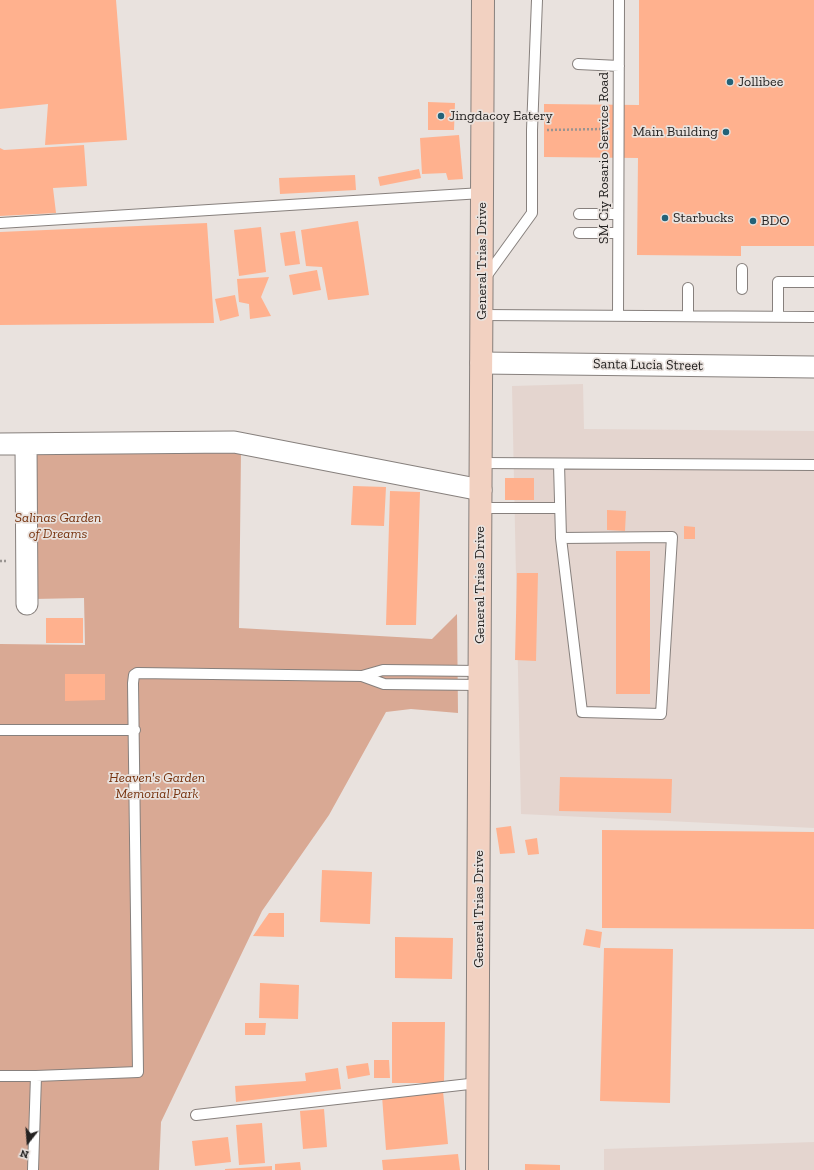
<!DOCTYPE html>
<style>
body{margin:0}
#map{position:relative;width:814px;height:1170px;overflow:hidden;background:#e9e2de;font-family:"Zilla Slab",serif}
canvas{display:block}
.north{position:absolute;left:8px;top:1122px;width:40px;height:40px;-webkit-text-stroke:3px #e9e2de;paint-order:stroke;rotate:197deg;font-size:11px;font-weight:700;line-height:16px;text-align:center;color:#242221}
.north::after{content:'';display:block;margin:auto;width:14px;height:18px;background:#242221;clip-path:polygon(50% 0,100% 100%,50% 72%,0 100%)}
</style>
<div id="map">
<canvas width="814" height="1170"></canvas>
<div class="north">N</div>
</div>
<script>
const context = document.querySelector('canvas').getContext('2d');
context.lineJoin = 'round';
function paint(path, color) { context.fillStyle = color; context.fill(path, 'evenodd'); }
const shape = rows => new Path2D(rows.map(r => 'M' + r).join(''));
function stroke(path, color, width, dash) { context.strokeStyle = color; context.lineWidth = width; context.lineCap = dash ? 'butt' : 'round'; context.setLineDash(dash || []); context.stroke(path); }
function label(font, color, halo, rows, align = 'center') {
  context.font = font + ' "Zilla Slab",serif'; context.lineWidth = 3.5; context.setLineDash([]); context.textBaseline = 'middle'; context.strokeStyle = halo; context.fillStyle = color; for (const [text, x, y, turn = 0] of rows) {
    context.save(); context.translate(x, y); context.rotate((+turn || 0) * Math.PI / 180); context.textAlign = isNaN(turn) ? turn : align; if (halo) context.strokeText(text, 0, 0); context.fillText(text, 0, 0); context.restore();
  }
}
paint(shape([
 [583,384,584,429,814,431,814,828,521,814,512,386],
 [814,1142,814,1170,604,1170,604,1149]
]), '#e4d5cf');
paint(shape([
 [241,451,239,628,432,639,457,614,458,713,411,709,386,712,329,815,262,911,161,1122,159,1170,0,1170,0,644,85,645,84,598,33,599,33,453]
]), '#d9a994');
paint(shape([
 [0,0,116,0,127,140,45,145,48,104,0,109],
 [639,0,814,0,814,246,741,246,741,256,637,255,638,158,544,157,544,104,639,105],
 [428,102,455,103,454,130,428,130],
 [459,135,463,179,448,180,446,173,422,174,420,138],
 [84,145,87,186,53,188,56,213,0,216,0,148,4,150],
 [419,169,421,178,380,186,378,177],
 [355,175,356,190,280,194,279,178],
 [358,221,369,295,328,300,322,267,306,266,301,230],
 [207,223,214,323,0,325,0,232],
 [261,227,266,272,239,276,234,230],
 [295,231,300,264,285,266,280,233],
 [317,270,321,290,293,295,289,275],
 [269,277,261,297,271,316,250,319,249,304,239,302,237,279],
 [235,295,239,316,220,321,215,299],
 [505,478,534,478,534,500,505,500],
 [353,486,386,487,384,526,351,525],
 [390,491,420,492,416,625,386,625],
 [607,510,626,511,625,531,607,530],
 [684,526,695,527,695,539,684,539],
 [616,551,650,551,650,694,616,694],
 [517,573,538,573,536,661,515,660],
 [46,618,83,618,83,643,46,643],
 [65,674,105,674,105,700,65,701],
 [560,777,672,779,671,813,559,811],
 [511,826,515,853,500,854,496,828],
 [602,830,814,832,814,929,602,928],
 [537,838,539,854,528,855,525,840],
 [322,870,372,872,370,924,320,922],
 [269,913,284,913,284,937,253,936],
 [586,929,602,932,600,948,583,945],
 [395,937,453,938,452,979,395,978],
 [604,948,673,949,670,1103,600,1101],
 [260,983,299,985,298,1019,259,1018],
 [392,1022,445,1022,444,1083,392,1083],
 [245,1023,266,1023,265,1035,245,1035],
 [374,1060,389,1060,390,1078,374,1078],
 [368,1063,370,1075,348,1079,346,1066],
 [338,1068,341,1089,236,1102,235,1086,306,1081,305,1073],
 [443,1091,448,1144,386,1150,382,1096],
 [324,1109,327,1147,303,1149,300,1111],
 [262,1123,265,1163,239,1165,236,1125],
 [228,1137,231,1162,195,1166,192,1141],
 [458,1154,460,1170,383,1170,382,1160],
 [300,1162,301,1170,275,1170,275,1164],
 [525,1164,560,1165,560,1170,525,1170],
 [272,1166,272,1170,225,1170,225,1169]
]), '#ffb18e');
const service = shape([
 [578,64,619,66],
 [579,214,618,214],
 [0,223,482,193],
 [579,233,618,233],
 [485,278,532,213,532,130,537,0],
 [742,289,742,269],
 [482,315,814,317],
 [618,316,619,0],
 [688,316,688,288],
 [778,317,778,282,814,282],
 [481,463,814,465],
 [559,464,561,538,582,712,661,714,672,537,561,538],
 [481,508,560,508],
 [362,676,383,670,480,671],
 [0,730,135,730],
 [0,1076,36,1076,33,1170],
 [36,1076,138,1072,133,683,134,675,137,673,362,676,384,684,479,685],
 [196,1115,478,1083]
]);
const minor = shape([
 [481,363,814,367],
 [0,444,234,442,481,490],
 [26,444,27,604]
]);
const secondary = shape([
 [477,1170,483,0]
]);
stroke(service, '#87807d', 12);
stroke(minor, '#87807d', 23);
stroke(secondary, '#87807d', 24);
stroke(shape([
 [547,130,604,129],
 [0,561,6,561]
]), '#999491', 2.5, [2, 2]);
stroke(service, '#fff', 10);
stroke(minor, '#fff', 21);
stroke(secondary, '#f2d1c1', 22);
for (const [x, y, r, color] of [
 [730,82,4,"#236278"],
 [441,116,4,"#236278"],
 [726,132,4,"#236278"],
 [665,218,4,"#236278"],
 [753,221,4,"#236278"]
]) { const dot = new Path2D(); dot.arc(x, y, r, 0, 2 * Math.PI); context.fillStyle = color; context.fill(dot); stroke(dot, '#e9e2de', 1.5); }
label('14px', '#242221', '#e9e2de', [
 ["Jollibee",738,82],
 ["Jingdacoy Eatery",449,116],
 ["Main Building",718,132,"right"],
 ["Starbucks",673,218],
 ["BDO",761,221]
], 'left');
label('14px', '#242221', '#e9e2de', [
 ["SM Ciy Rosario Service Road",604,158,-90],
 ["General Trias Drive",482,261,-90],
 ["Santa Lucia Street",648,365,1],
 ["General Trias Drive",480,585,-90],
 ["General Trias Drive",479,909,-90]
]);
label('italic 14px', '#76320d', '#e9e2de', [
 ["Salinas Garden",58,518],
 ["of Dreams",58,534],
 ["Heaven's Garden",157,778],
 ["Memorial Park",157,794]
]);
</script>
